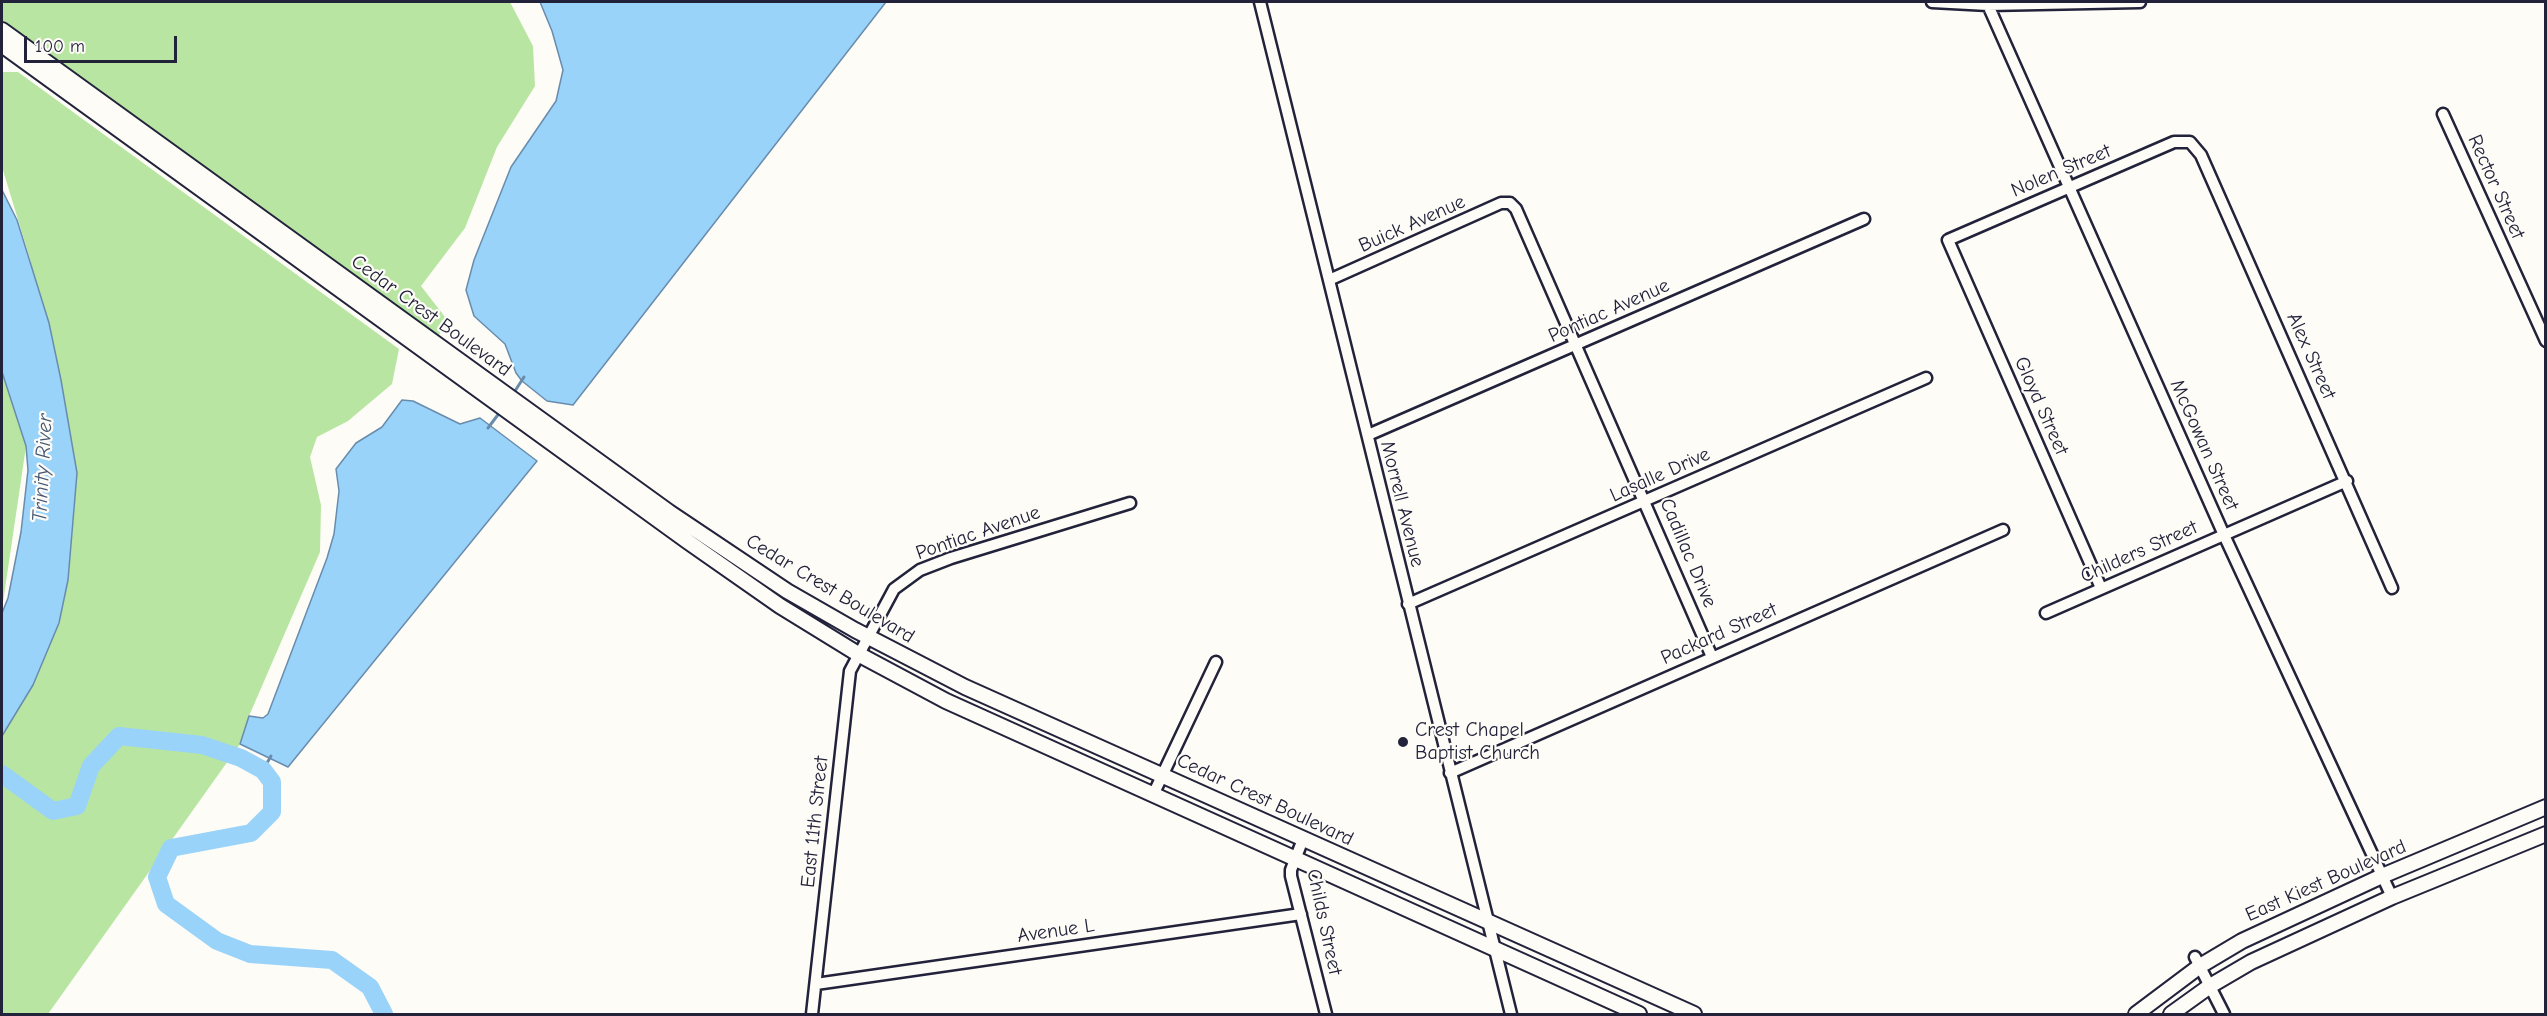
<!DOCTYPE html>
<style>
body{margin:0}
#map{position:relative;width:2547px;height:1016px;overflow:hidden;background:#fdfcf7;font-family:"Comic Neue",sans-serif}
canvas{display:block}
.frame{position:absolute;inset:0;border:3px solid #22223b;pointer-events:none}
.scale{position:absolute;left:24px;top:36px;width:153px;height:27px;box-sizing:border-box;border:3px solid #22223b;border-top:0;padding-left:8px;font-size:18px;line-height:21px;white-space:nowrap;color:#22223b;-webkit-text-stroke:4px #fdfcf7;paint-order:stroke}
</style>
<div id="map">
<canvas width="2547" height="1016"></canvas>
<div class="frame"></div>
<div class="scale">100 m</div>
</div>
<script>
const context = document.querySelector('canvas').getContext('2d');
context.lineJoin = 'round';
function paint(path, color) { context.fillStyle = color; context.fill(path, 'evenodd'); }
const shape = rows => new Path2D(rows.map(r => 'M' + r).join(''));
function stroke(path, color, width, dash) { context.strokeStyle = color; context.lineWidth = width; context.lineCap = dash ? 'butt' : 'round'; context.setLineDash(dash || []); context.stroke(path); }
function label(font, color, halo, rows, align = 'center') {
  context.font = font + ' "Comic Neue",sans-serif'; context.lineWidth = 4.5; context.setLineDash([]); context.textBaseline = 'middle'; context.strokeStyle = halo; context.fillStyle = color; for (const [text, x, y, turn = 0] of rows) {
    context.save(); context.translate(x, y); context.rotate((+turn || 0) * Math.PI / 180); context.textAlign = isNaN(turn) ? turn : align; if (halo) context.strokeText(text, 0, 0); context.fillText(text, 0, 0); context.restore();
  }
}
paint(shape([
 [2,2,510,2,533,46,535,86,497,147,465,228,421,286,445,317,439,336,2,20],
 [2,72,18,72,399,349,392,384,348,421,317,437,310,457,321,505,320,552,249,716,240,744,48,1014,2,1014,2,701,62,412,30,259,2,167],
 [2,307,29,426,2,609]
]), '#b9e5a2');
const water = shape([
 [540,2,886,2,573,405,547,401,522,381,516,373,505,344,474,316,466,290,474,260,511,167,556,101,563,70,552,31,540,2],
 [2,190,17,220,49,323,61,380,77,473,68,580,59,623,33,685,2,736,2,613,8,598,21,532,28,470,26,446,2,372,2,190],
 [402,400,413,401,460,424,480,418,537,461,288,767,240,744,249,716,263,718,268,714,327,558,334,534,339,491,336,469,356,443,382,427,402,400]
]);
paint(water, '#99d3f9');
stroke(water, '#698cad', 1.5);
stroke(shape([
 [513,394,524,377],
 [488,428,500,412],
 [263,770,271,756]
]), '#698cad', 3);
stroke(shape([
 [2,774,53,811,77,806,91,766,119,736,202,745,241,758,263,770,272,782,272,812,251,833,171,848,157,877,166,904,217,941,250,954,332,960,370,987,384,1014]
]), '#99d3f9', 18);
const minor = shape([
 [1260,2,1511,1014],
 [1932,2,1988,5,2140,2],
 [1988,5,2224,535,2392,897],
 [2443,114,2546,341],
 [1329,280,1501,203,1510,203,1516,209,1712,657],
 [1368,435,1864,219],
 [2101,588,1948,240,2174,142,2190,142,2201,155,2392,588],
 [1408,604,1926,378],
 [2046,613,2347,481],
 [1450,773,2003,530],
 [1153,795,1216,662],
 [1303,839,1291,870,1291,876,1326,1014],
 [2195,957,2224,1014],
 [816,984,1301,914],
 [812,1014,850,671,894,589,920,570,951,558,1130,503]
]);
const major = shape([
 [2,30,669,512,787,591,855,630,965,687,1694,1014],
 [2,45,687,541,780,606,858,654,946,701,1639,1014],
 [2136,1014,2200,966,2242,941,2382,876,2546,807],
 [2171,1014,2210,986,2251,962,2392,897,2546,834]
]);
stroke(minor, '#22223b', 15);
stroke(major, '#22223b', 18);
stroke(minor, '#fdfcf7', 10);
stroke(major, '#fdfcf7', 14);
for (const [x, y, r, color] of [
 [1403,742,6,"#22223b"]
]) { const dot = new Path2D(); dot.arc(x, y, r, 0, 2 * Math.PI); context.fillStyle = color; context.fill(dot); stroke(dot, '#fdfcf7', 2); }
label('20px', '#22223b', '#fdfcf7', [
 ["Nolen Street",2061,171,-23],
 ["Rector Street",2496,187,66],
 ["Buick Avenue",1412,224,-24],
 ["Pontiac Avenue",1609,311,-24],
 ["Cedar Crest Boulevard",431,316,36],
 ["Alex Street",2311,356,66],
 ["Gloyd Street",2041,406,66],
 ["McGowan Street",2204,445,66],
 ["Lasalle Drive",1660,475,-24],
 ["Morrell Avenue",1402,504,76],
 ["Pontiac Avenue",978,533,-19],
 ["Childers Street",2139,552,-24],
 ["Cadillac Drive",1688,553,67],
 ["Cedar Crest Boulevard",830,589,31],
 ["Packard Street",1719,634,-24],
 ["Cedar Crest Boulevard",1265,800,25],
 ["East 11th Street",815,822,-84],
 ["East Kiest Boulevard",2326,881,-24],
 ["Childs Street",1324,922,78],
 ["Avenue L",1056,931,-8]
]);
label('20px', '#22223b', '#fdfcf7', [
 ["Crest Chapel",1415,730],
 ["Baptist Church",1415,753]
], 'left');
label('italic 21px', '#465774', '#fdfcf7', [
 ["Trinity River",43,468,-87]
]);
</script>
